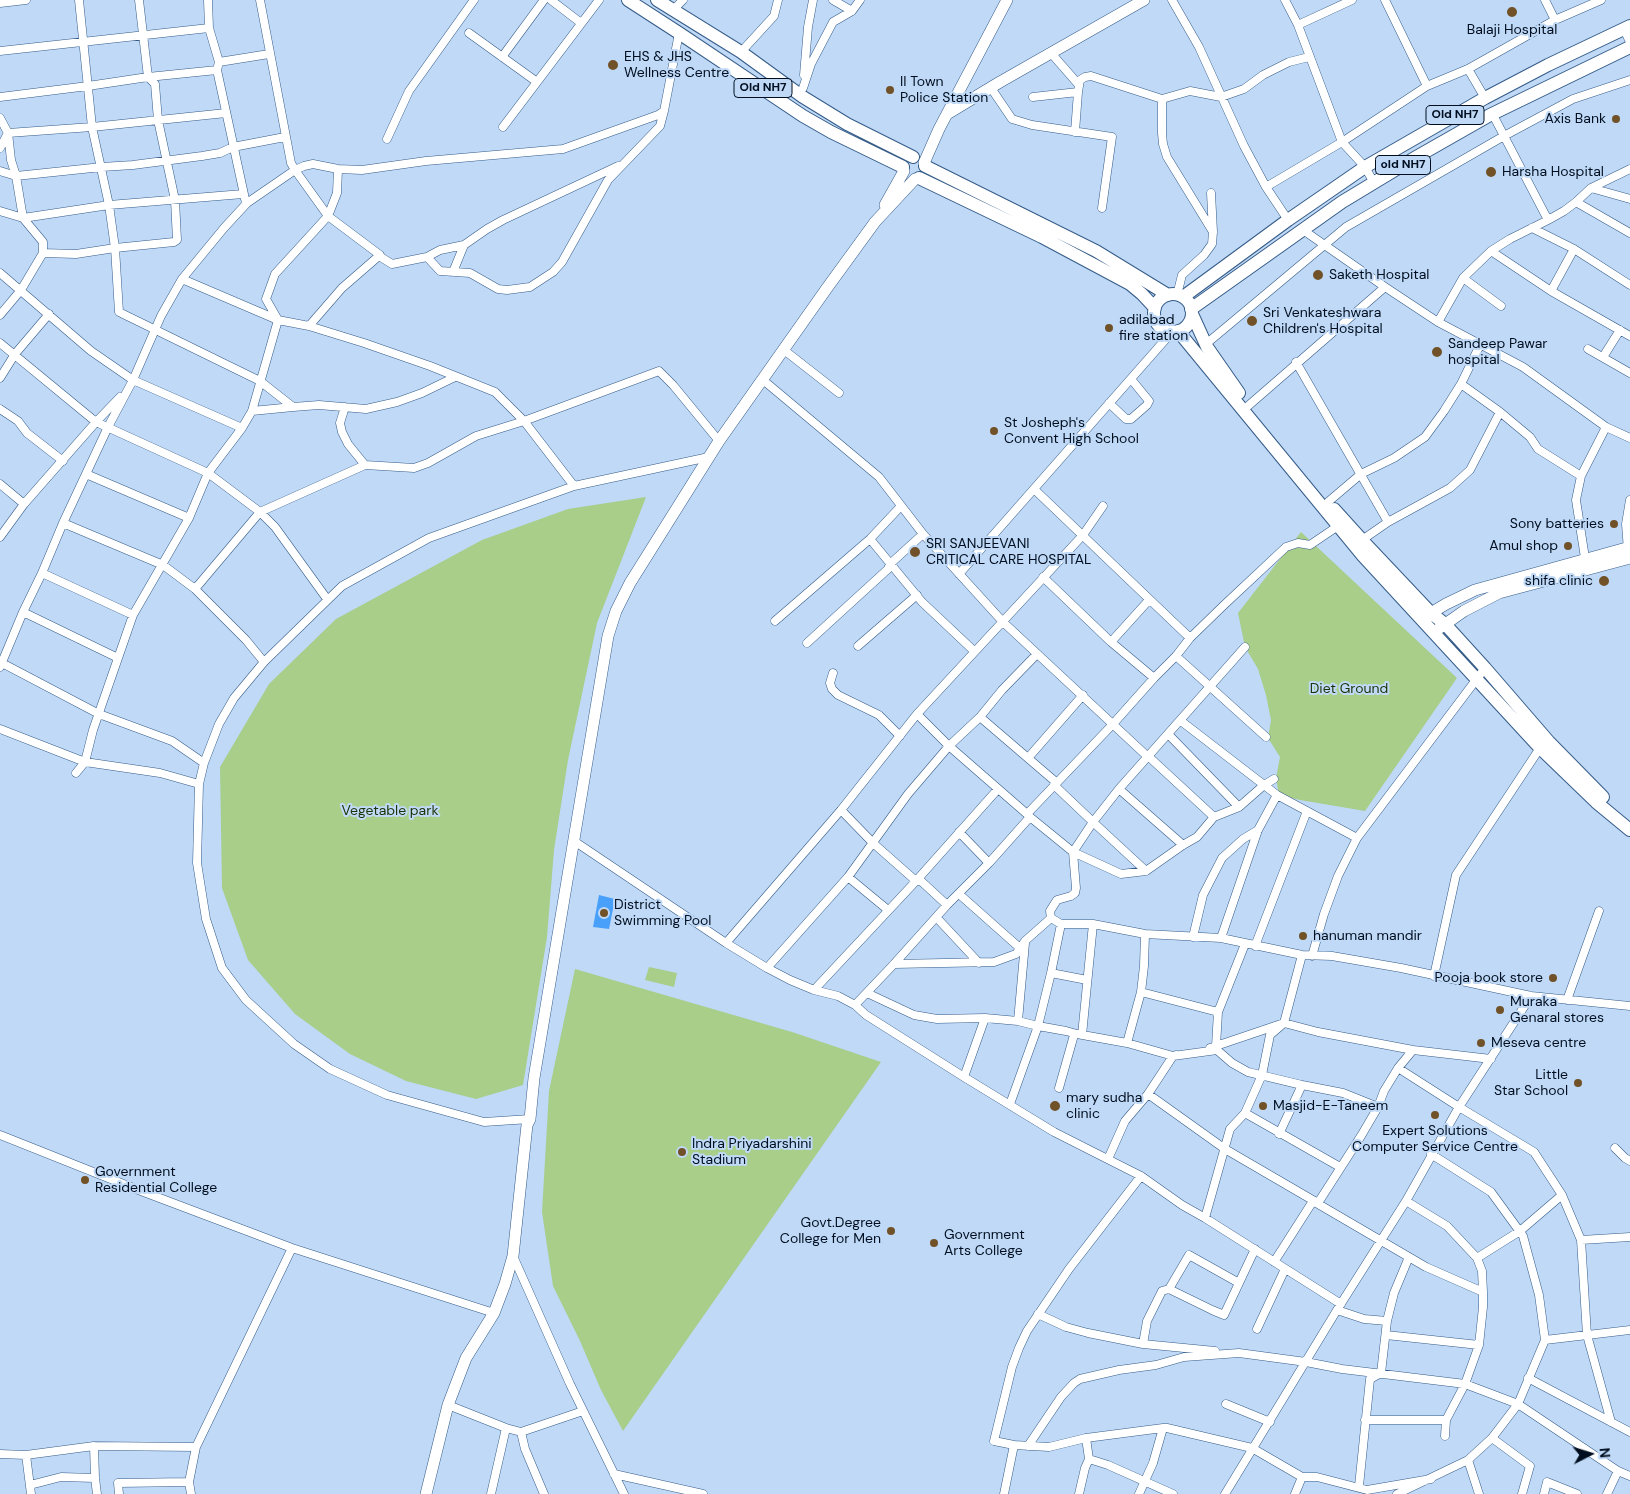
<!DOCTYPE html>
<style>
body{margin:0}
#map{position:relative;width:1630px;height:1494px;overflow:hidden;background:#bfd9f7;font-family:"DM Sans",sans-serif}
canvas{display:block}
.north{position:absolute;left:1565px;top:1429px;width:50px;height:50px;-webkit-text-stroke:4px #bfd9f7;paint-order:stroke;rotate:85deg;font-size:14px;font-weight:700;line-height:20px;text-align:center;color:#010e1f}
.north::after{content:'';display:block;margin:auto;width:18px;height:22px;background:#010e1f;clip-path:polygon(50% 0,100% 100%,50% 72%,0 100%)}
</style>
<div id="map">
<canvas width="1630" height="1494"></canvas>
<div class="north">N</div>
</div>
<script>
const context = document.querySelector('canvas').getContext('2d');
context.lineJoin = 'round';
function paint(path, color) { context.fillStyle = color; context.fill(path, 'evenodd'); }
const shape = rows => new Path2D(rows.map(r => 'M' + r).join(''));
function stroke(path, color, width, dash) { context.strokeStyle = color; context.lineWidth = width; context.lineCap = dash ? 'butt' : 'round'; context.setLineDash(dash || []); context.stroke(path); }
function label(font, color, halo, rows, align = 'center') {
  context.font = font + ' "DM Sans",sans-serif'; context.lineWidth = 4; context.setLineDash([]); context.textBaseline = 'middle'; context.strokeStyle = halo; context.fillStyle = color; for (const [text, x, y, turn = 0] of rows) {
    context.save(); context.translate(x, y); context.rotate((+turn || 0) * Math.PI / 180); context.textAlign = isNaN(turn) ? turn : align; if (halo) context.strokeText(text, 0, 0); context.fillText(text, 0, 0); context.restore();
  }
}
paint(shape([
 [646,497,597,623,568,760,554,850,547,937,523,1085,476,1099,406,1081,350,1054,295,1014,248,960,222,888,220,767,269,684,336,619,482,540,568,509],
 [1301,532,1457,678,1365,811,1300,800,1279,795,1276,778,1280,757,1268,738,1271,720,1266,695,1258,669,1245,647,1238,613],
 [649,967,677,973,674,987,645,980],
 [575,969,792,1032,881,1062,623,1431,601,1390,580,1341,553,1286,542,1212,549,1091]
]), '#a8ce89');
paint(shape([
 [599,895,615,899,609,929,593,927]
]), '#49a0fb');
const street = shape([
 [79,0,92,127,109,205,115,248,119,312,260,381,293,407,319,405,366,409,397,402,422,393,455,377],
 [208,0,209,28,219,62,217,70,245,199],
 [260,0,291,163,295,170,328,216,275,274,266,299,278,320,309,326,364,343,430,366,495,392,524,421,574,486],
 [551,0,581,23],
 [833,0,852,11],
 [1172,0,1199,47,1244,146,1266,187,1288,220],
 [1285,0,1298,25,1342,142,1365,167,1374,183],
 [1385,0,1427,86],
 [1545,0,1555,20],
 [0,3,26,0],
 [673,10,683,0],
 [1298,25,1352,0],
 [1624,29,1630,42],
 [469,33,537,82],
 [0,51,209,28],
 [741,52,774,16,778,0],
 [1051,53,1079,85],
 [502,57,544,0],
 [219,62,269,54],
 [1468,69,1485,98],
 [804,75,808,27,813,0],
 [803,88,811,64,833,22,852,11,860,0],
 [991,88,1012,119,1032,125,1112,137,1102,208],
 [0,97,88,86,148,77,217,70],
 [1033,97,1078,92,1080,80,1085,77,1091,76,1162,99,1190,91,1221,97,1244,89,1263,75,1289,62,1309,57],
 [1162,99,1162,133,1163,144,1167,157,1213,232],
 [1492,113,1548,220],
 [0,118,8,133,11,160,16,176,23,218,43,242,43,253],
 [503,127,599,0],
 [1075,132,1078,92],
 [387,139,409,91,474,0],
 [0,148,8,133,92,127,226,113],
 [0,171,16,176,102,167,133,165,202,156,220,153,233,147,285,137],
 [1266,187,1342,142,1427,86,1468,69,1555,20,1601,0],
 [1591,188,1630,199],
 [1576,202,1630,233],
 [0,211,23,218,109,205,243,194],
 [1532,228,1574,249,1630,285],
 [1303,230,1385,287,1438,322,1523,367,1606,427,1630,438],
 [1491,251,1551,291,1630,336],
 [379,256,392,264,427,257,440,271,470,273,498,289,507,290,530,287,553,272,562,262,608,180,660,126,664,111],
 [427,257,440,250,464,245,487,229,503,220,618,166],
 [453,272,464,245],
 [0,273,91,351,133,380,242,428],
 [1551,291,1574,249],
 [1177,295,1182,275,1204,255,1212,244,1213,232,1211,193],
 [1501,306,1463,278,1491,251,1510,239,1548,220,1564,211,1576,202,1591,188,1630,169],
 [0,315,21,290,43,253,76,254,115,248,174,242,177,240,175,200,158,120,155,84,148,77,139,0],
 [1438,322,1463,278],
 [309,326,342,288,380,255,328,216,337,193,338,169],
 [0,343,96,422,208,473,260,512,275,527,327,599],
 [1206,344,1346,227,1504,136,1573,99,1630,80],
 [1588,349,1630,373],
 [784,350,839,393],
 [1603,357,1620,330],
 [1296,362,1388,522],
 [0,378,15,354,49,314],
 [763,380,879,477,923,534,1003,622,1148,757],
 [1461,384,1500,412,1530,437,1538,449,1581,476,1606,427],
 [1109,403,1126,419,1131,419,1147,405,1149,401,1131,379],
 [1248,406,1385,287],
 [345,407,340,423,342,432,348,444,365,465],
 [0,409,18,421,27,433,63,461],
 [252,411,293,407],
 [86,474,189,518],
 [1581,476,1576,500,1585,558],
 [0,484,24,504],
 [1034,489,1190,638],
 [1328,502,1361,474,1394,458,1425,437,1444,411,1461,384,1480,345],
 [63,523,163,565,195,589,246,640,264,662],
 [0,537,24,504,96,422,120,397],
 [870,539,922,602,974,651],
 [1362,540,1388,522,1450,488,1470,470,1500,412],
 [1628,550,1626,524,1630,500],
 [42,573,133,615],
 [959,574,1172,332],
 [1043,577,1111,642,1154,678],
 [195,589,260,512,365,465,414,468,428,463,476,436,524,421,659,371,673,385,719,441],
 [23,612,118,658],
 [775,621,870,539,901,506],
 [1111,642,1149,600],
 [807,643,888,569,890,564,923,534],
 [858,646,917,595],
 [1176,656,1266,737],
 [0,662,99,714,172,741,204,763],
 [0,667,23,612,42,573,63,523,108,427,133,380,161,316,182,279,224,228,247,203,295,170,304,166,313,164,338,169,362,170,426,161,563,149,658,115,664,111,679,33],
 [833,673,830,683,832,689,838,695,879,715,900,736],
 [917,714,949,746,1027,814],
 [980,717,1057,783],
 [1181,721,1277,795,1357,838],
 [0,729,85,762,160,773,199,784],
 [1169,735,1239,807],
 [1148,756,1214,817],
 [1028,758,1083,695],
 [76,773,85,762,93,730,133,615,189,518,208,473,242,428,252,411,278,320,182,279],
 [1054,785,1093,822,1073,852,1121,874,1146,871,1183,845,1197,837,1214,817,1239,807,1264,785,1274,779],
 [1119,789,1183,845],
 [841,810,873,843,916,881,921,881,947,905],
 [1030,817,1027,814,1113,724,1154,678,1176,656,1190,638,1224,605,1286,547,1298,543,1310,545,1338,526],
 [959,832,989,863],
 [574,841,726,943,767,968,790,980,814,990,838,996,855,1005,866,1015,964,1077,1054,1132,1141,1176,1182,1205,1205,1218,1341,1304],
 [1146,871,1093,822,1119,789,1245,647],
 [848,877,888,910],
 [959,894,1021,949],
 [937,918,979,963],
 [1193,937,1203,895,1222,858,1243,839,1258,830],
 [1221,938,1258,830,1277,795],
 [726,943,841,810,917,714,1083,535,1103,506],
 [1255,946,1307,811],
 [1312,956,1324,914,1338,876,1357,838,1485,668],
 [894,964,994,962,1016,954,1025,941,1051,918],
 [767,968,848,877,908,794,949,746,980,717,1002,690,1037,654],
 [1051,973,1087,980],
 [1434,976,1456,875,1540,748],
 [814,990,916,881,998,789],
 [1141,992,1218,1012],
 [867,993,914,1015,937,1019,985,1018,1018,1021,1038,1026,1066,1031,1077,1034,1127,1043,1173,1056,1217,1050,1232,1063,1248,1072,1302,1085,1343,1093,1378,1107],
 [1567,1000,1599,911],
 [855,1005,894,964,947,905,989,863,1030,817,1073,852,1076,888,1075,893,1071,896,1057,900,1050,911,1051,918,1061,924,1093,924,1145,934,1221,938,1302,955,1332,956,1401,968,1531,996,1630,1006],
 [1018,1021,1025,943],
 [1082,1035,1093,924],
 [1127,1043,1141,992,1144,966,1145,934],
 [1216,1046,1218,1012,1245,944],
 [1210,1048,1284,1023,1318,1032,1413,1050],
 [1398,1068,1459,1107,1534,1152,1562,1195,1520,1231,1477,1258,1447,1226,1406,1201],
 [964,1077,985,1018],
 [1059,1088,1074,1035,1077,1034],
 [1148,1094,1225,1149,1316,1202],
 [1010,1104,1038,1026,1051,973,1061,924],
 [1245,1113,1340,1167],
 [530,1119,484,1122,387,1095,330,1069,294,1044,246,1000,222,968,206,919,197,863,199,784,204,763,219,724,234,698,264,662,342,586,429,538,574,486,709,457],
 [1279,1134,1302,1085],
 [0,1135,141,1191,292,1248,494,1313],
 [1615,1148,1625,1158,1630,1161],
 [1431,1154,1491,1192,1523,1236,1539,1295,1545,1340],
 [1108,1159,1125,1121,1148,1094,1173,1056,1176,1055],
 [1141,1176,1069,1269,1027,1331,1019,1348,1012,1367,994,1441,1014,1445,1049,1447,1086,1438,1163,1428],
 [1562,1195,1581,1240,1630,1237],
 [1313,1201,1426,1267,1483,1292],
 [1205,1218,1230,1129,1245,1113,1262,1075,1270,1035,1284,1023,1302,955],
 [1581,1240,1587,1335,1611,1422],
 [513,1256,570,1384,624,1494],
 [1274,1262,1313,1201,1318,1203,1361,1136,1378,1107,1384,1091,1398,1068,1413,1050,1491,1059],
 [1169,1289,1212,1310,1224,1315,1255,1249],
 [1337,1310,1364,1319,1387,1321],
 [1038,1314,1066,1327,1088,1333,1143,1344,1215,1351],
 [1257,1329,1285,1269],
 [1386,1335,1479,1345],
 [1143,1344,1147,1321,1162,1291,1169,1289,1189,1255,1239,1283],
 [1528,1378,1630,1432],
 [1226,1404,1270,1422],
 [448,1405,506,1428,521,1432,583,1411],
 [1365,1420,1446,1420],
 [521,1432,525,1449,544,1494],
 [1445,1436,1446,1420,1465,1384,1479,1345,1483,1307,1483,1292,1482,1271,1477,1258],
 [1492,1438,1530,1466,1522,1494],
 [94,1446,95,1478,97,1494],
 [1028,1446,1061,1397,1074,1383,1080,1379,1119,1370,1156,1365,1184,1357,1239,1353,1306,1362,1342,1369,1465,1384,1518,1404,1618,1471,1630,1476],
 [0,1454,26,1455,94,1446,196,1447],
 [26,1455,31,1494],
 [1089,1459,1108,1465,1173,1494],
 [1468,1460,1479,1494],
 [614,1474,703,1494],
 [30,1485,61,1477,95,1478],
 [1359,1486,1370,1379,1381,1373,1387,1321,1394,1293,1409,1257],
 [119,1494,118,1483,189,1482],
 [191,1494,189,1482,196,1447,292,1248],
 [491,1494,506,1428],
 [1004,1494,1014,1445],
 [1079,1494,1085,1468,1089,1459,1086,1438],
 [1139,1494,1153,1463,1163,1428,1167,1428,1252,1448,1302,1477,1317,1477,1367,1490,1431,1479],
 [1225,1494,1337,1310,1406,1201,1459,1107,1531,996],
 [1295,1494,1302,1477],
 [1397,1494,1468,1460,1492,1438,1518,1404,1545,1340,1630,1330],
 [1544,1494,1547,1482,1577,1494],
 [1607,1494,1618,1471]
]);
const secondary = shape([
 [947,114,1000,82,1144,0],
 [924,163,939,129,1007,0],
 [885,205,904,171],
 [1427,618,1431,613,1446,604,1475,590,1630,547],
 [1434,632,1464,611,1499,593,1630,558],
 [426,1494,448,1405,466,1358,494,1313,505,1284,513,1256,527,1125,530,1119,534,1078,608,636,616,611,630,583,719,441,827,288,875,222,915,179]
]);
const primary = shape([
 [628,0,679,33,803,116,831,132,903,167],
 [657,0,741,52,803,97,847,124,913,157],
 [925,166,1096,251,1168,295],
 [919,178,1042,237,1130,284,1142,294,1155,308],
 '1154 313a19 19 0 1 1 38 0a19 19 0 1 1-38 0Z',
 [1183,297,1288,220,1365,167,1485,98,1548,65,1630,26],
 [1191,309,1342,202,1418,156,1490,115,1630,47],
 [1192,314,1207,347,1239,393],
 [1178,331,1363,556,1540,748,1596,802,1630,830],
 [1334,509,1362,540,1431,613,1445,624,1485,668,1549,742,1603,797]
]);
stroke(street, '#355c88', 9);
stroke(secondary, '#355c88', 12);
stroke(primary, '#355c88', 14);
stroke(street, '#fff', 8);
stroke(secondary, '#fff', 11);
stroke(primary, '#fff', 12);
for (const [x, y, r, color] of [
 [1512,12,6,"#715127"],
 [613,65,6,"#715127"],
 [890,90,5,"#715127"],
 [1616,119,5,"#715127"],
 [1491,172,6,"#715127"],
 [1318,275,6,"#715127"],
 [1252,321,6,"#715127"],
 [1109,328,5,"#715127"],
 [1437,352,6,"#715127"],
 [994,431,5,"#715127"],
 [1614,524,5,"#715127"],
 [1568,546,5,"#715127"],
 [915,552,6,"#715127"],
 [1604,581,6,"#715127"],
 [604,913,5,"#715127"],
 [1303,936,5,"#715127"],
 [1553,978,5,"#715127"],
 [1500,1010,5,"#715127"],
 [1481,1043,5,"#715127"],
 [1578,1083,5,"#715127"],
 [1055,1106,6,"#715127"],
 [1263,1106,5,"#715127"],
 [1435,1115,5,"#715127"],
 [682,1152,5,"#715127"],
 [85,1180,5,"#715127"],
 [891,1231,5,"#715127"],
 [934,1243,5,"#715127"]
]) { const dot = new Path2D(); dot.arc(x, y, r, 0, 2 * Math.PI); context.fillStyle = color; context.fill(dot); stroke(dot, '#bfd9f7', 2); }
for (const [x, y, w] of [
 [763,88,58],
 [1455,115,58],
 [1403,165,55]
]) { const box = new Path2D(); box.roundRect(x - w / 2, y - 9.5, w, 19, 4); context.fillStyle = '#bfd9f7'; context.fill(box); stroke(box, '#010e1f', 1); }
label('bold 12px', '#010e1f', null, [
 ["Old NH7",763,88],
 ["Old NH7",1455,115],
 ["old NH7",1403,165]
]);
label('14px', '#010e1f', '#bfd9f7', [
 ["Balaji Hospital",1512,30,"center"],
 ["EHS & JHS",624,57],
 ["Wellness Centre",624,73],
 ["II Town",900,82],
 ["Police Station",900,98],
 ["Axis Bank",1606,119,"right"],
 ["Harsha Hospital",1502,172],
 ["Saketh Hospital",1329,275],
 ["Sri Venkateshwara",1263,313],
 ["Children's Hospital",1263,329],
 ["adilabad",1119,320],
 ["fire station",1119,336],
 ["Sandeep Pawar",1448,344],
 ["hospital",1448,360],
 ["St Josheph's",1004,423],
 ["Convent High School",1004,439],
 ["Sony batteries",1604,524,"right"],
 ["SRI SANJEEVANI",926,544],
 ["CRITICAL CARE HOSPITAL",926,560],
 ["Amul shop",1558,546,"right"],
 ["shifa clinic",1593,581,"right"],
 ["District",614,905],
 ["Swimming Pool",614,921],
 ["hanuman mandir",1313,936],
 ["Pooja book store",1543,978,"right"],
 ["Muraka",1510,1002],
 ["Genaral stores",1510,1018],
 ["Meseva centre",1491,1043],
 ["Little",1568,1075,"right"],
 ["Star School",1568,1091,"right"],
 ["mary sudha",1066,1098],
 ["clinic",1066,1114],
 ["Masjid-E-Taneem",1273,1106],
 ["Expert Solutions",1435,1131,"center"],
 ["Computer Service Centre",1435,1147,"center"],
 ["Indra Priyadarshini",692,1144],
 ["Stadium",692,1160],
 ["Government",95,1172],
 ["Residential College",95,1188],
 ["Govt.Degree",881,1223,"right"],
 ["College for Men",881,1239,"right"],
 ["Government",944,1235],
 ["Arts College",944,1251]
], 'left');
label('14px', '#1d3305', '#bfd9f7', [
 ["Diet Ground",1349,689],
 ["Vegetable park",390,811]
]);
</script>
